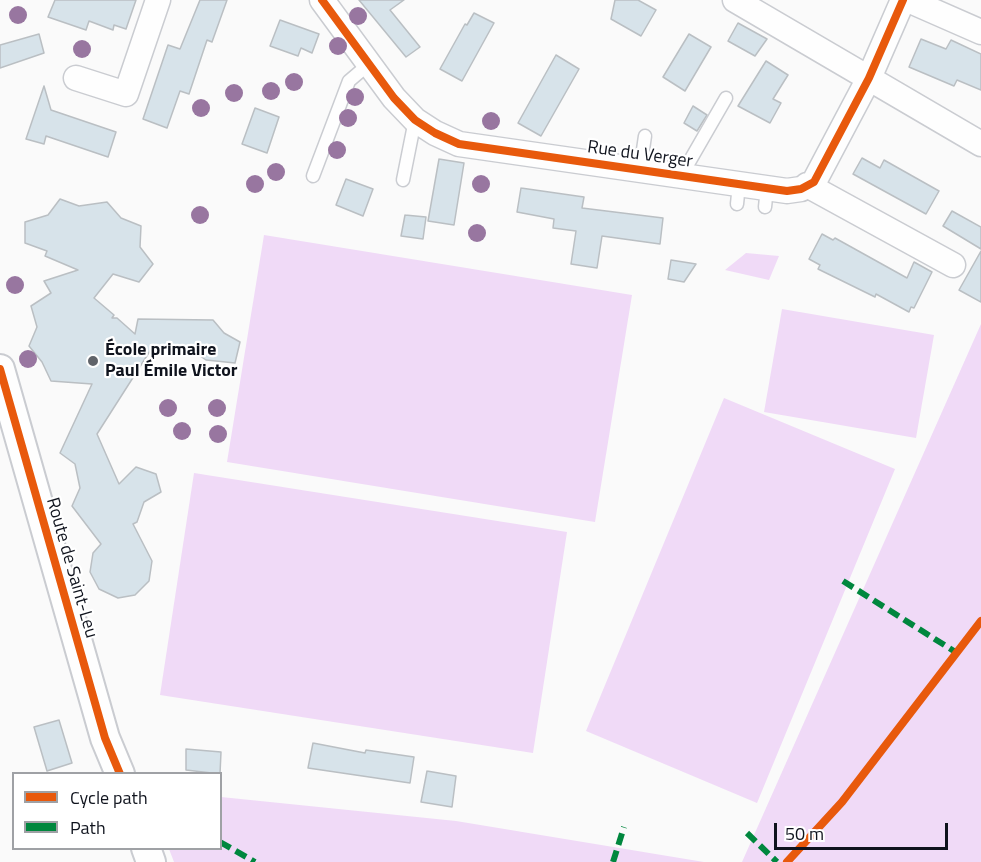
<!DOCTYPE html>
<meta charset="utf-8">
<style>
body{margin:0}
#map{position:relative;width:981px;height:862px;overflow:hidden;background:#fafafa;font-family:"Titillium Web",sans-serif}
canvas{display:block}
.legend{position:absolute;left:12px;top:772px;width:210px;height:78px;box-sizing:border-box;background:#fff;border:2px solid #9fa1a5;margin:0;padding:8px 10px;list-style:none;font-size:18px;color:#0f131d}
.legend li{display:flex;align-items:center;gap:12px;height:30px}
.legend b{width:30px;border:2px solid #9fa1a5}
.scale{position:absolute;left:774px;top:823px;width:174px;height:27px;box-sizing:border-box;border:3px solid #0f131d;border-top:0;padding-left:8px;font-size:18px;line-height:21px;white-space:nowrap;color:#0f131d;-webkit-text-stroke:4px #fff;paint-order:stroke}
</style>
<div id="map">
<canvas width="981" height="862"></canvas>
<ul class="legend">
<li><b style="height:8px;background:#e8590c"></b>Cycle path</li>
<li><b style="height:8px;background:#00873e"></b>Path</li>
</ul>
<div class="scale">50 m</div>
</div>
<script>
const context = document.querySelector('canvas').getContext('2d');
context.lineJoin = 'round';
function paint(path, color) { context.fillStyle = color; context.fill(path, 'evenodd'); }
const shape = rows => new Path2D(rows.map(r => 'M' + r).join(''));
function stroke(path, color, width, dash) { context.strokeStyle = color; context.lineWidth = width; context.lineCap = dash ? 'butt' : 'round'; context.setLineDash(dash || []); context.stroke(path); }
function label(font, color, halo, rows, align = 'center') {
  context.font = font + ' "Titillium Web",sans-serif'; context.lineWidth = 4.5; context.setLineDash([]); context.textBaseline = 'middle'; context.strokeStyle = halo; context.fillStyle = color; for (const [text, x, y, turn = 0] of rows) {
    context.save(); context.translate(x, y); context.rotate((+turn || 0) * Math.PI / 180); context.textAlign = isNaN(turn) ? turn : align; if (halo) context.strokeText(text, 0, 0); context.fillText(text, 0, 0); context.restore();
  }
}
paint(shape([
 [264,235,632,295,595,522,227,462],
 [746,253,779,256,769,280,725,270],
 [782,309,934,335,916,438,764,412],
 [981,324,981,862,742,862],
 [724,398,895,469,757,803,586,731],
 [194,473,567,532,533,753,160,695],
 [221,797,456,821,704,862,174,862,169,849,220,848]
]), '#f0daf7');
const building = shape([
 [55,0,136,0,126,29,114,25,113,30,89,21,86,30,48,17,55,0],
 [200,0,227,0,212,42,207,40,189,94,180,91,167,128,143,119,168,45,180,49,200,0],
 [359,0,404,0,390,10,420,47,406,57,359,0],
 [615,0,638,0,656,10,641,36,611,19,615,0],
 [474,13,494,23,462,81,440,69,465,24,467,25,474,13],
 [280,20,319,34,312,53,301,48,298,56,270,46,280,20],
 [738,23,767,39,755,56,728,41,738,23],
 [39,34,44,53,0,68,0,45,39,34],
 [689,34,711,47,685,91,663,77,689,34],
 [921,39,946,49,951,40,981,54,981,90,957,80,954,86,909,67,921,39],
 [556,55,579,69,541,136,518,123,556,55],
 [766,61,788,75,773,99,781,103,770,123,738,106,766,61],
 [44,86,51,110,116,132,108,157,46,136,44,144,26,139,44,86],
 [693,106,707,115,697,131,684,123,693,106],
 [255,108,279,117,267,153,242,144,255,108],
 [862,158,880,168,884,160,939,191,926,214,853,174,862,158],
 [439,159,464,163,454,225,428,221,439,159],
 [346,179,373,189,363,216,336,205,346,179],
 [521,188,584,197,582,208,663,218,660,244,602,236,597,268,571,264,576,231,553,228,554,219,517,212,521,188],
 [60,199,79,206,107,202,121,218,141,226,140,247,153,264,139,282,113,274,94,298,114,315,112,318,117,318,135,334,138,319,213,320,224,333,240,342,235,363,206,360,184,345,150,351,97,434,119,484,136,467,156,474,161,492,144,502,137,522,133,524,152,561,149,581,135,595,118,598,99,589,90,572,93,553,101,544,72,506,80,488,75,464,60,453,92,384,51,381,42,362,29,346,37,327,31,306,51,293,44,281,78,270,45,256,47,251,25,243,25,222,48,215,60,199],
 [952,211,981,227,981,249,943,226,952,211],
 [405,215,426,217,423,239,401,236,405,215],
 [822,234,833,240,835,238,907,278,914,262,932,272,914,308,911,307,909,312,876,294,875,297,818,269,820,265,809,259,822,234],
 [981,251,981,302,959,290,981,251],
 [671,260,696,264,684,282,668,279,671,260],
 [59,720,72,763,47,771,34,727,59,720],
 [313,743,365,753,366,750,414,757,410,783,308,768,313,743],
 [186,749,221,752,220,774,186,770,186,749],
 [427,771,456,776,452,807,421,802,427,771]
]);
paint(building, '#d7e3ea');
stroke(building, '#babfc3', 1.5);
const service = shape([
 [640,170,645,136],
 [313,176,349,81,369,64],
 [686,176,688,164,726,98],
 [403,180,415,120],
 [737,204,739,184],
 [765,207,767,188]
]);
const minor = shape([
 [322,0,394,98,415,120,435,133,459,144,787,191,801,189,814,182,869,78,903,0],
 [735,0,981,144],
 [908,0,981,32],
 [76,78,126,94,158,0],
 [807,185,953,265]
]);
const tertiary = shape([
 [0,369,105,738,120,774],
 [146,848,151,862]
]);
stroke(service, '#caccd1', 15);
stroke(minor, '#caccd1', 27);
stroke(tertiary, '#caccd1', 32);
stroke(service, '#fefefe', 12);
stroke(minor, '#fefefe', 24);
stroke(tertiary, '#fefefe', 28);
stroke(shape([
 [843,581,957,653],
 [747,833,777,862],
 [220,842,255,862],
 [613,862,624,827]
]), '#00873e', 6, [12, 6]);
stroke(shape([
 [322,0,394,98,415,120,435,133,459,144,787,191,801,189,814,182,869,78,903,0],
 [0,369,105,738,120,774],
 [787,862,842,802,981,621]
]), '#e8590c', 8);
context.fillStyle = '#9876a0';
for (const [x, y] of [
 [18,15],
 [358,16],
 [338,46],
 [82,49],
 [294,82],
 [271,91],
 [234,93],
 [355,97],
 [201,108],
 [348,118],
 [491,121],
 [337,150],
 [276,172],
 [255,184],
 [481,184],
 [200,215],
 [477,233],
 [15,285],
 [28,359],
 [168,408],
 [217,408],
 [182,431],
 [218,434]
]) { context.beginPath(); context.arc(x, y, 9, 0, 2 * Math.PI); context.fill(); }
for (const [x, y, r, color] of [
 [93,361,6,"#61646a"]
]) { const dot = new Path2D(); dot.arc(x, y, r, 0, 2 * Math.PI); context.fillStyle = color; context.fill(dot); stroke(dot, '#fff', 2); }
label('18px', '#0f131d', '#fff', [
 ["Rue du Verger",640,155,8],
 ["Route de Saint-Leu",71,568,74]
]);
label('bold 18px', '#0f131d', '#fff', [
 ["École primaire",105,351],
 ["Paul Émile Victor",105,372]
], 'left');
</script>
